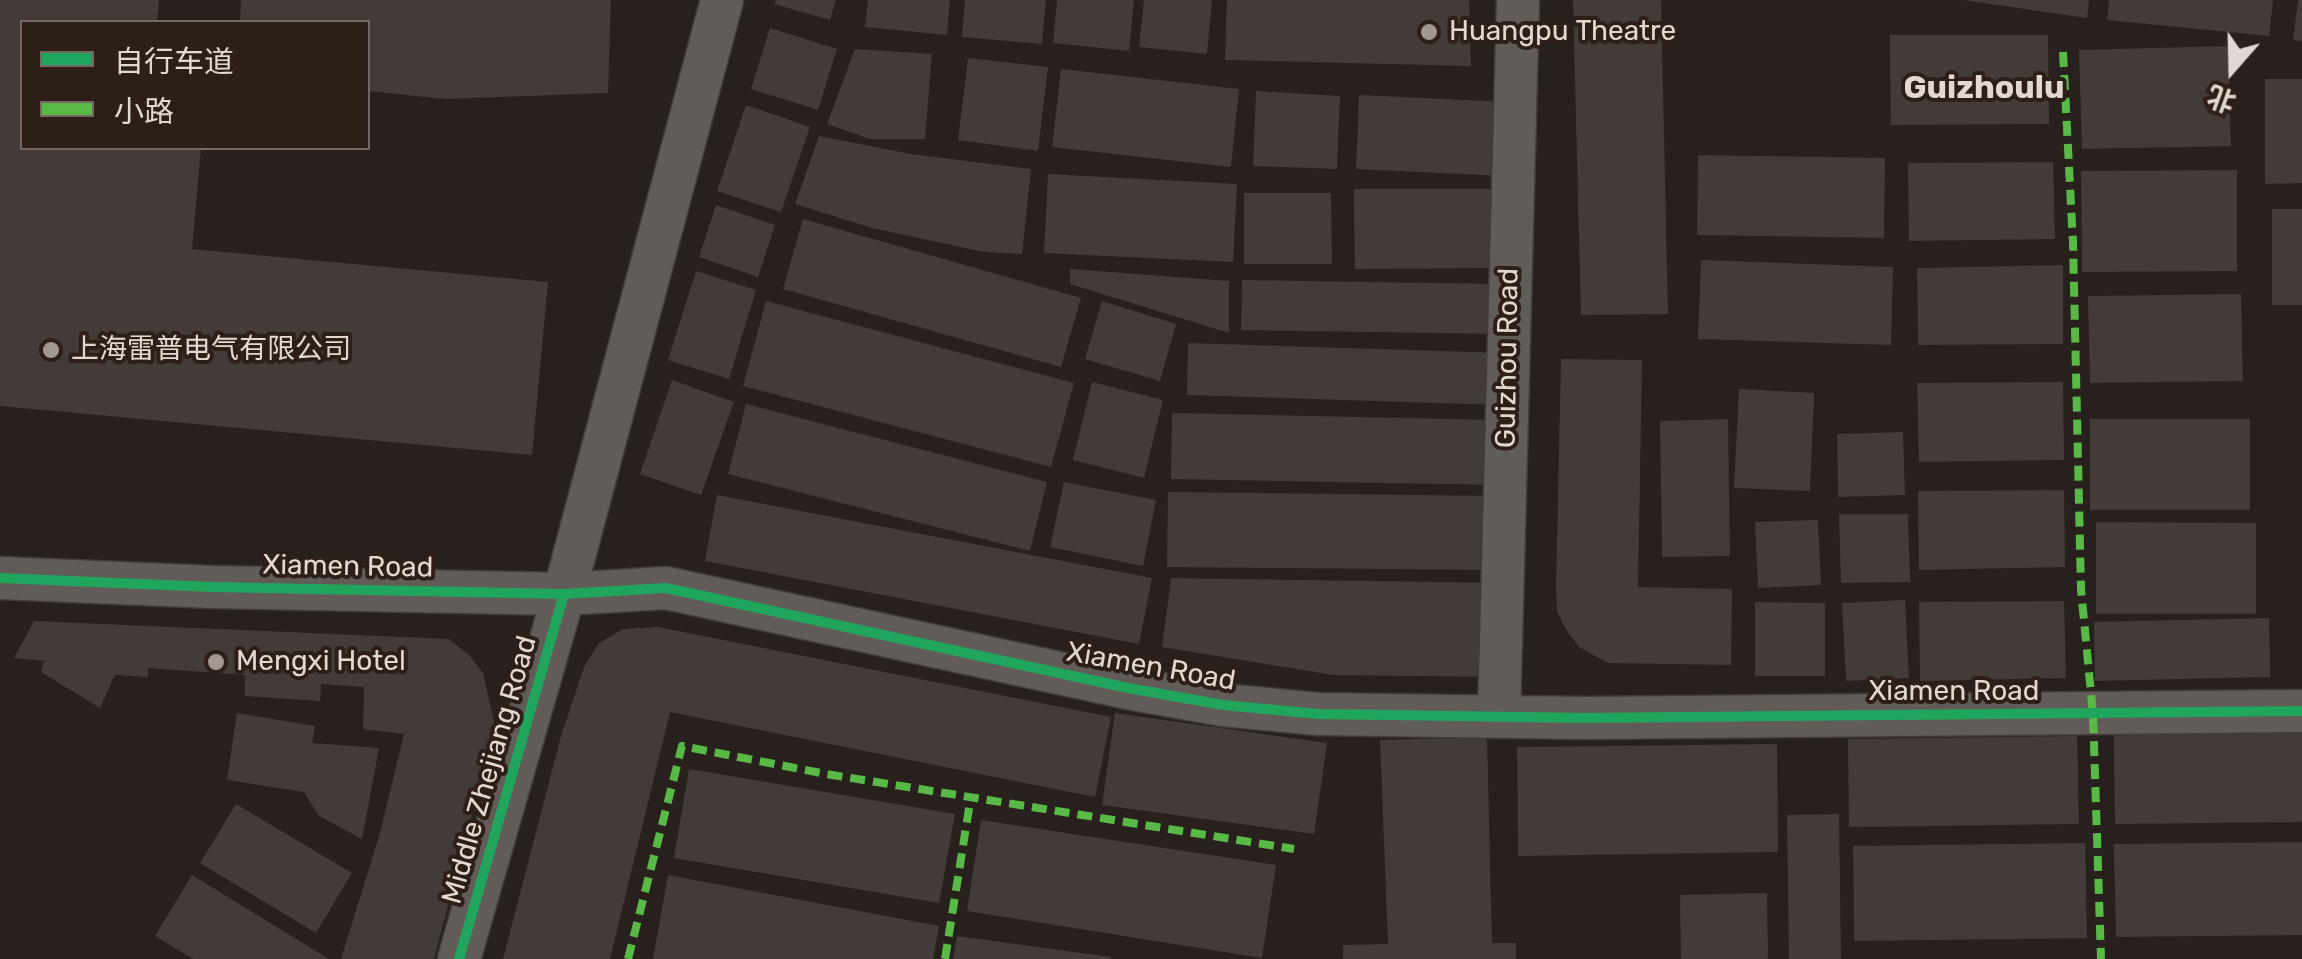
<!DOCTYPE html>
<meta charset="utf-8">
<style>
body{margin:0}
#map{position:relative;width:2302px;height:959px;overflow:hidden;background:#28201c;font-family:Rubik,"Noto Sans SC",sans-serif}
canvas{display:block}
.legend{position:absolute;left:20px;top:20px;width:350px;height:130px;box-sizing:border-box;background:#2d1e17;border:2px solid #756862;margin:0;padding:12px 18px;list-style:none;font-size:30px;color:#e2d8d3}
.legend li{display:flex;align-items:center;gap:20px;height:50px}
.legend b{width:50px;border:2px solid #756862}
.north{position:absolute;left:2182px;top:20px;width:100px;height:100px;-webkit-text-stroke:8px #2d1e17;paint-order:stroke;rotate:200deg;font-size:28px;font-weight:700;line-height:40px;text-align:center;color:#e2d8d3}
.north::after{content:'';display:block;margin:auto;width:35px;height:45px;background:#e2d8d3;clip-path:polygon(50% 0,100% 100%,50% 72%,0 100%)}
</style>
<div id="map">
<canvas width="2302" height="959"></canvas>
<ul class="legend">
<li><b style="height:12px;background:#20a55d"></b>自行车道</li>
<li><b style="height:12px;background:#58b947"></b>小路</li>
</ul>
<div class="north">北</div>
</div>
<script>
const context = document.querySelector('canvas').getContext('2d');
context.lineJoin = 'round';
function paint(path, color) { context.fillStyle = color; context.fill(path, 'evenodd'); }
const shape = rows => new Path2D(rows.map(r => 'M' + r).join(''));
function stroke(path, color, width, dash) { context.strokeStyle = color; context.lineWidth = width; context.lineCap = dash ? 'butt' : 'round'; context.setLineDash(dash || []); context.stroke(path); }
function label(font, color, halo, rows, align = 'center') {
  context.font = font + ' Rubik,"Noto Sans SC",sans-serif'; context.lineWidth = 8; context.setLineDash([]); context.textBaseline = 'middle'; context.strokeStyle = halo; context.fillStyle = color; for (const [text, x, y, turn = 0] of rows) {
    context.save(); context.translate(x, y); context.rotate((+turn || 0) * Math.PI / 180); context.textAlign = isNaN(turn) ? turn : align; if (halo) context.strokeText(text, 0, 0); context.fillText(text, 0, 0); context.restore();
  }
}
paint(shape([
 [0,0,159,0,157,22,22,22,22,148,201,148,192,249,548,282,532,455,0,406],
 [241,0,611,0,608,93,445,99,368,91,368,22,240,22],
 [776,0,836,0,830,20,774,4],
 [868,0,950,0,947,35,865,27],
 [965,0,1046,0,1042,44,962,37],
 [1057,0,1134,0,1129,51,1053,43],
 [1144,0,1212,0,1207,54,1139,47],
 [1227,0,1469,0,1471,66,1225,60],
 [1573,0,1661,0,1668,314,1581,315],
 [1963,0,2089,0,2087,18],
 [2109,0,2273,0,2269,36,2107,20],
 [2298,0,2302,0,2302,41,2293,40],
 [770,28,837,49,818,110,751,89],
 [1890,35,2048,35,2049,124,1891,125],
 [2228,46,2231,146,2082,149,2079,50],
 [855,49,932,54,925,139,870,139,827,124],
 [968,58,1048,67,1038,151,958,140],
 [1061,69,1239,89,1231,167,1052,147],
 [2265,79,2302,79,2302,183,2265,184],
 [1256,91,1340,96,1337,169,1253,166],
 [1359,95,1508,102,1504,176,1356,169],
 [746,105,810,127,781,212,717,191],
 [819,136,911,154,1031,169,1022,254,984,252,872,228,795,204],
 [1698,155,1885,158,1884,238,1697,235],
 [2053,162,2055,239,1909,241,1908,163],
 [2237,170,2237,271,2082,272,2081,171],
 [1048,174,1237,184,1233,262,1044,253],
 [1354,189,1500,189,1501,268,1355,269],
 [1244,193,1331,193,1332,264,1244,264],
 [716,205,775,225,758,277,699,257],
 [2272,209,2302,209,2302,305,2272,305],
 [803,219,1081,298,1061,367,783,289],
 [1701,260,1893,267,1891,345,1698,339],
 [2063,265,2063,344,1918,345,1917,268],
 [1070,269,1229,281,1229,333,1070,284],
 [696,271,756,290,729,379,668,360],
 [1242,280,1500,284,1499,334,1241,330],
 [2241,294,2243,381,2090,383,2088,296],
 [766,301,1074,383,1051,467,743,386],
 [1102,301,1176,324,1160,381,1085,359],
 [1188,343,1503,353,1501,405,1187,395],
 [1561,359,1642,360,1638,587,1732,589,1731,665,1608,663,1579,647,1565,628,1557,611,1556,585],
 [672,380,734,402,701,495,640,474],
 [1092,382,1163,400,1144,478,1073,460],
 [2063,382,2064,460,1919,462,1917,383],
 [1739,389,1814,393,1810,491,1734,488],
 [746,404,1047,482,1030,551,728,474],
 [1172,413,1499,420,1498,485,1171,479],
 [1728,419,1730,556,1662,557,1660,421],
 [2090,419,2250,419,2250,510,2090,510],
 [1903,432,1905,495,1838,497,1837,434],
 [1064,482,1156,500,1143,566,1050,547],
 [2064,490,2065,567,1919,570,1918,491],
 [1168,492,1499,496,1498,570,1167,567],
 [717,495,1152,578,1139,644,705,561],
 [1839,514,1908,514,1910,582,1841,583],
 [1818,520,1821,585,1758,588,1755,522],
 [2096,522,2256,523,2256,614,2096,614],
 [1171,578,1498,583,1496,677,1333,675,1162,647],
 [1905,600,1909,678,1846,681,1842,603],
 [2064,601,2066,678,1920,681,1919,602],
 [1755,602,1825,603,1825,676,1755,676],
 [2269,618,2270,677,2095,681,2094,622],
 [34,621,449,639,470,656,483,673,495,726,434,959,341,959,380,833,404,734,363,729,364,687,321,684,320,701,245,696,245,675,148,668,148,677,115,675,100,708,41,672,44,661,14,658],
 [658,627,1111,717,1095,797,670,712,610,959,503,959,561,736,584,667,599,643,623,629],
 [237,713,315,726,312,743,379,748,362,839,319,816,304,792,227,780],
 [1115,713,1327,743,1314,834,1102,805],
 [2302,729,2302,822,2115,824,2114,731],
 [2077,736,2079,824,1849,827,1848,739],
 [1487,737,1492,943,1516,943,1516,959,1343,959,1343,945,1388,944,1380,740],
 [1777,744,1778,852,1518,856,1517,747],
 [689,769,955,814,939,903,674,858],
 [236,804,352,873,316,933,200,863],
 [1839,814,1841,959,1789,959,1787,815],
 [981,820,1276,865,1262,958,967,911],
 [2302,842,2302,935,2116,937,2114,844],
 [2085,843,2087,938,1854,941,1853,846],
 [192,875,329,959,193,959,155,936],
 [668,875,939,926,933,959,653,959],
 [1767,893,1768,959,1681,959,1680,895],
 [957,936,1111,957,1111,959,953,959]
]), '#423b37');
const minor = shape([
 [0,578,213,587,564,594,666,588,1128,688,1223,705,1318,714,1586,718,2302,711],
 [1499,716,1518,0],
 [459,959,564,594,722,0]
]);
stroke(minor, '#423b39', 45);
stroke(minor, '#625c58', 42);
stroke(shape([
 [2063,52,2073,243,2081,589,2093,714,2101,959],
 [628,959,682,746,826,774,1294,849],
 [945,959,971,796]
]), '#58b947', 8, [15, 8]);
stroke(shape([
 [0,578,213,587,564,594,666,588,1128,688,1223,705,1318,714,1586,718,2302,711],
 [459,959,564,594]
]), '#20a55d', 10);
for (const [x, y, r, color] of [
 [1429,32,10,"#a19893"],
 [51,350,10,"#a19893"],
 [216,662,10,"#a19893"]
]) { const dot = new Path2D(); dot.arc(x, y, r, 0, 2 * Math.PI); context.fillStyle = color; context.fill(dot); stroke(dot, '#2d1e17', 4); }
label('28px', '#e2d8d3', '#2d1e17', [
 ["Huangpu Theatre",1449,32],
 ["上海雷普电气有限公司",71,350],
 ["Mengxi Hotel",236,662]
], 'left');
label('28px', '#e2d8d3', '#2d1e17', [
 ["Guizhou Road",1508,358,-89],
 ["Xiamen Road",348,567,1],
 ["Xiamen Road",1151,667,10],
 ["Xiamen Road",1954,692],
 ["Middle Zhejiang Road",490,770,-74]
]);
label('bold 32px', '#e2d8d3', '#2d1e17', [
 ["Guizhoulu",1984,89]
]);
</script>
